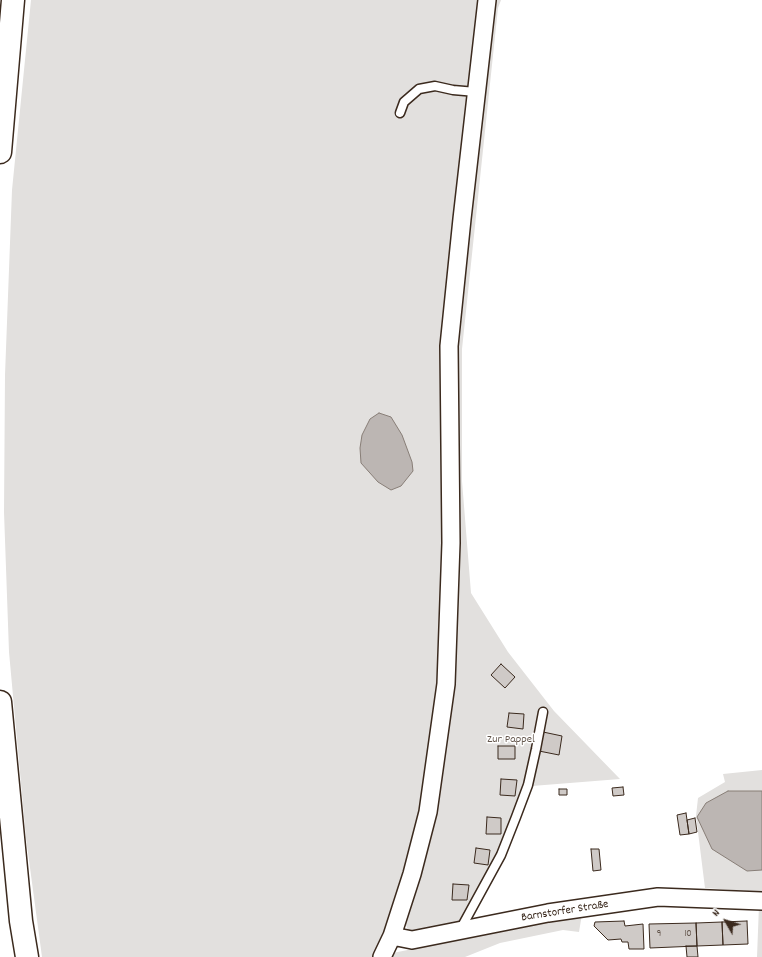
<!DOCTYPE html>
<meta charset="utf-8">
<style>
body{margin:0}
#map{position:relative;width:762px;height:957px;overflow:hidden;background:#fff;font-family:Dekko,sans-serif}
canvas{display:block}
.north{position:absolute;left:706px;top:901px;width:40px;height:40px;-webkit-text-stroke:3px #fff;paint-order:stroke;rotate:309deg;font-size:11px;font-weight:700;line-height:16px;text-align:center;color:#3b2a1e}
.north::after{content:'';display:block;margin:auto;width:14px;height:18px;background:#3b2a1e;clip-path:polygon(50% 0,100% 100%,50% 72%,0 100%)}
</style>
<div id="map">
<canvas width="762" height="957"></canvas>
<div class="north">N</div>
</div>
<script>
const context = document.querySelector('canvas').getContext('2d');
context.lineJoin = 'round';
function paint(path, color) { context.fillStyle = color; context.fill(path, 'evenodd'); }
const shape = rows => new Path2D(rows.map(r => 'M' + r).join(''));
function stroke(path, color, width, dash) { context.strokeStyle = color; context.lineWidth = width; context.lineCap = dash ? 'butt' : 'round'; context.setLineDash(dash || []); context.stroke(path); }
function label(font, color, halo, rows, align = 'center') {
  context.font = font + ' Dekko,sans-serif'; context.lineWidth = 3; context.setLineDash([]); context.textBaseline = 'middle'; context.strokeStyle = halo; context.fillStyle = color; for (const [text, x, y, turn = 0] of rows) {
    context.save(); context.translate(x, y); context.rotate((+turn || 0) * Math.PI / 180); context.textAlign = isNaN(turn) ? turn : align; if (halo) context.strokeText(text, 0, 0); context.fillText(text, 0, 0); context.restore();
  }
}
paint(shape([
 [31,0,501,0,498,8,462,349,462,481,471,593,508,652,554,711,620,779,532,786,463,921,424,932,412,934,408,930,405,923,393,953,582,914,579,932,563,930,500,943,465,957,42,957,26,838,9,652,4,512,5,375,12,190],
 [762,770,762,892,705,888,696,816,698,798,725,782,723,774],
 [759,905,762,905,762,957,757,957]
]), '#e2e0de');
const water = shape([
 [379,413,391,417,402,435,412,462,413,471,401,486,391,490,378,482,361,463,360,448,362,435,370,419,379,413],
 [728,791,762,791,762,870,747,871,712,849,697,817,706,803,728,791]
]);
paint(water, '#bcb6b3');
stroke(water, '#887e77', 1);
const building = shape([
 [501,664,515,677,505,688,491,675,501,664],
 [509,713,524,714,523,729,507,727,509,713],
 [543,732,562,736,559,755,539,751,543,732],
 [498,746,515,746,515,759,498,759,498,746],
 [501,779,517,780,515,796,500,795,501,779],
 [623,787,624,795,613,796,612,788,623,787],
 [559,789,567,789,567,795,559,795,559,789],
 [686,813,689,834,680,835,677,815,686,813],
 [487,817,501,818,501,834,486,834,487,817],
 [695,818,697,832,689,834,687,820,695,818],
 [476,848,490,850,488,865,474,863,476,848],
 [591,849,599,849,601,870,593,871,591,849],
 [453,884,469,885,467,900,452,900,453,884],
 [624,921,625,926,643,924,644,949,629,949,628,942,622,942,621,939,608,940,594,926,595,922,624,921],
 [747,921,748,944,723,945,722,922,747,921],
 [722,922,723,945,697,946,696,923,722,922],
 [696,923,697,946,650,948,649,924,696,923],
 [686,946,697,946,698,957,687,957,686,946]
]);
paint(building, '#cfcac7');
stroke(building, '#3b2a1e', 1);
const lane = shape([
 [400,113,404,102,419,89,435,86,453,90,476,92],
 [460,930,501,855,516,817,528,785,536,749,543,712]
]);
const street = shape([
 [392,936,412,940,548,913,658,897,762,901],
 [382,957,392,936,412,874,428,812,446,684,451,543,449,346,462,219,487,0]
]);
const highway = shape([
 [0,152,13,0],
 [0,702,21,921,27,957]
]);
stroke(lane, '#3b2a1e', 11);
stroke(street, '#3b2a1e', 20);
stroke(highway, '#3b2a1e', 25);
stroke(lane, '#fff', 8);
stroke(street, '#fff', 17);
stroke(highway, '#fff', 22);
label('10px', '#605248', null, [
 ["9",659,935],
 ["10",688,935]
]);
label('12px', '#65584e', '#fff', [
 ["Zur Pappel",511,740]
]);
label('12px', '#3b2a1e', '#fff', [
 ["Barnstorfer Straße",565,912,-9]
]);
</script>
